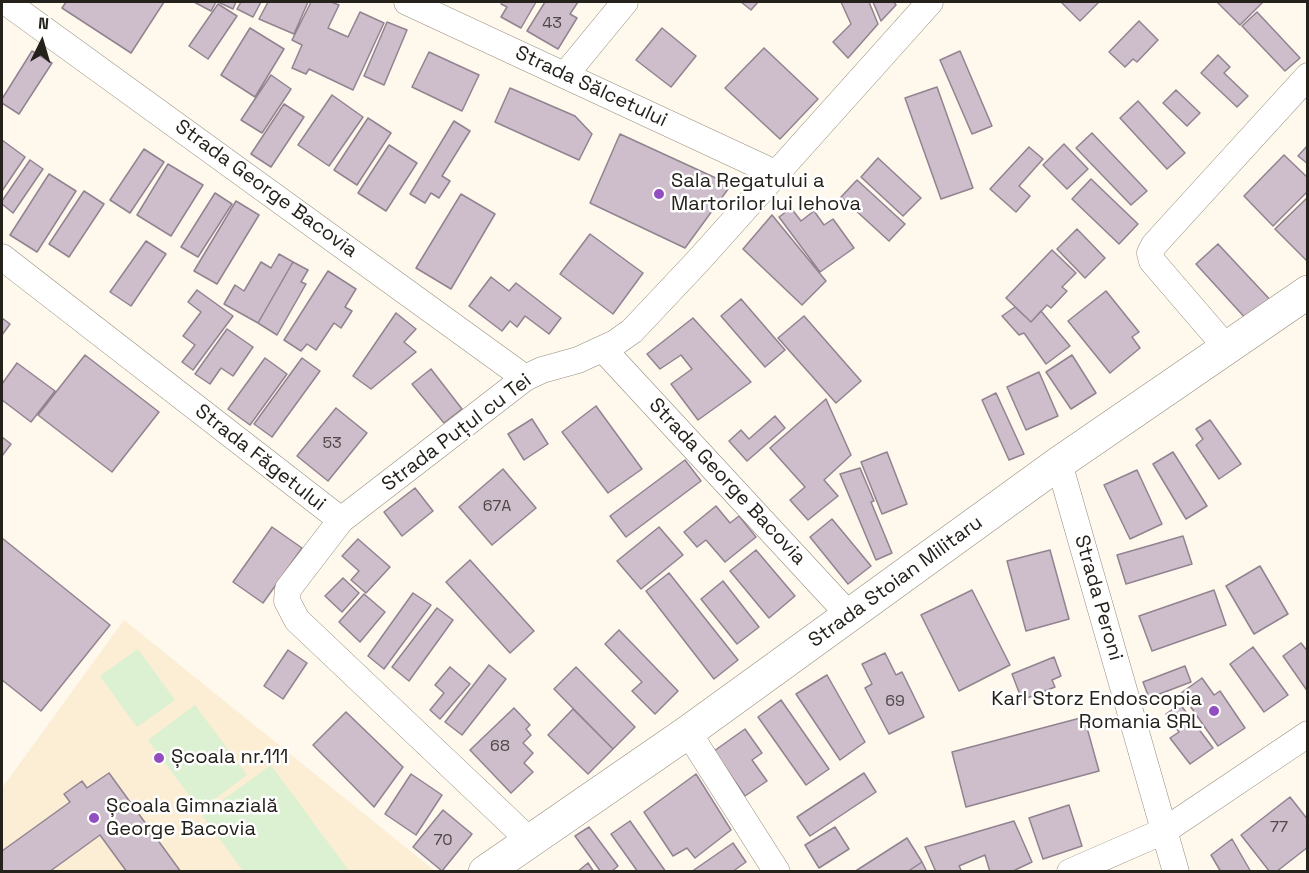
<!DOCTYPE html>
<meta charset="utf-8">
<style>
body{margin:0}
#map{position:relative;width:1309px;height:873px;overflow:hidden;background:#fef8ed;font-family:"Space Grotesk",sans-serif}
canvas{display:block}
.frame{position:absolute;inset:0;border:3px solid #25211b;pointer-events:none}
.north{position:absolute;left:12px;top:12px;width:60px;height:60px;-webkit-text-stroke:4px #fff;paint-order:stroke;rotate:5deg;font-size:16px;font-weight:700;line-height:24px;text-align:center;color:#25211b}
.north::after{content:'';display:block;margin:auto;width:21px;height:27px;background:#25211b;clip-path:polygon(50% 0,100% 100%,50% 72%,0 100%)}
</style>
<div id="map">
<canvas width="1309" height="873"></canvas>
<div class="frame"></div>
<div class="north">N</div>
</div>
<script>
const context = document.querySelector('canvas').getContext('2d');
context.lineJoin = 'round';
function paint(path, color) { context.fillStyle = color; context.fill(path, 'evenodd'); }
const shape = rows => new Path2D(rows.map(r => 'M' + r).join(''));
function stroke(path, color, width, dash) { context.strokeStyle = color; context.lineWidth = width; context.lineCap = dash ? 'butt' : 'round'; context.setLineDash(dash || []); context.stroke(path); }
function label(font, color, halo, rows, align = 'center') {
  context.font = font + ' "Space Grotesk",sans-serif'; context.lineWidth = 5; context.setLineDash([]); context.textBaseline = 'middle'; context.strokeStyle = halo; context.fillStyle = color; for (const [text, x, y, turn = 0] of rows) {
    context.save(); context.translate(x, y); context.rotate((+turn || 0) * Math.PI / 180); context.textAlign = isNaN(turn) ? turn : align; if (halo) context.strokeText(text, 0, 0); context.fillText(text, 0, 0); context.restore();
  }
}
paint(shape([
 [124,620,435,871,2,872,2,788]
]), '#fbeed4');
paint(shape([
 [138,649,175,700,137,727,100,676],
 [195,705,247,775,200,810,148,740],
 [271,765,349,871,243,871,202,815]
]), '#dcf1d2');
const building = shape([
 [66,2,164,2,131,53,62,8,66,2],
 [194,2,216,2,211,11,194,2],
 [218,2,236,2,233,9,218,2],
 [241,2,261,2,253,17,237,9,241,2],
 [268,2,308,2,294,34,259,19,268,2],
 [311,2,331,2,339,5,328,28,348,37,360,12,384,23,353,90,309,69,306,74,292,68,302,45,292,40,311,2],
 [502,2,536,2,521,28,501,17,507,7,501,4,502,2],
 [545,2,578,2,570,14,577,18,558,49,527,31,545,2],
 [741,2,758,2,751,10,741,2],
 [841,2,869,2,878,24,848,58,833,42,851,24,841,2],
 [873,2,894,2,896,5,881,21,873,2],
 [1061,2,1099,2,1080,21,1061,2],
 [1220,2,1263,2,1240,25,1218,3,1220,2],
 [218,4,237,16,208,59,189,46,218,4],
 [1257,12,1300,58,1285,71,1242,26,1257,12],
 [1139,21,1158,40,1137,62,1133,59,1125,67,1109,52,1139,21],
 [387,22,407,30,384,85,364,76,387,22],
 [250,28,284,49,255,97,221,75,250,28],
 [662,28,696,56,671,87,636,60,662,28],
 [764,48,818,99,780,139,725,88,764,48],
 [32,51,52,63,19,114,2,103,2,99,32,51],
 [960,51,992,126,972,134,940,60,960,51],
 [429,52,479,75,462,111,412,87,429,52],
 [1218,55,1230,67,1224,73,1248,96,1237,107,1201,73,1218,55],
 [271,75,291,89,262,133,241,120,271,75],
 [937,87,973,188,941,199,905,98,937,87],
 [510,88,575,116,592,134,579,160,495,122,510,88],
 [1176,90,1200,113,1187,126,1163,103,1176,90],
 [332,95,363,117,329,166,298,145,332,95],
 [1138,101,1185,153,1167,169,1120,118,1138,101],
 [284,104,304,117,271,167,251,154,284,104],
 [368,118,391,133,357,185,334,170,368,118],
 [454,121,470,131,442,176,450,181,439,198,431,193,425,203,410,194,454,121],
 [1092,133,1147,191,1131,205,1076,148,1092,133],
 [620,134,731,185,685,248,590,203,620,134],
 [2,140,25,157,2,191,2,140],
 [1064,144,1088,169,1067,189,1043,165,1064,144],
 [389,145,417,163,386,211,358,193,389,145],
 [1308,145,1308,164,1298,156,1308,145],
 [1029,147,1043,159,1019,186,1030,196,1016,212,990,189,1029,147],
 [144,149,164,162,130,213,110,200,144,149],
 [1284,155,1308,178,1308,191,1273,226,1244,196,1284,155],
 [878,158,921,198,903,216,861,177,878,158],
 [30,160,43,169,13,213,2,204,2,201,30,160],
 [168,164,203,185,171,236,137,215,168,164],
 [49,174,76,191,37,252,10,235,49,174],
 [1091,179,1138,224,1119,244,1072,199,1091,179],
 [857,180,905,224,889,241,841,197,857,180],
 [84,191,104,204,69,257,49,244,84,191],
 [215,193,232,204,198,257,181,247,215,193],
 [461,194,495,214,451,289,416,268,461,194],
 [1308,197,1308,262,1275,229,1308,197],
 [236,201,259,215,217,284,194,271,236,201],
 [791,208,801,221,814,211,824,225,833,219,854,248,820,272,779,217,791,208],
 [772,215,826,281,802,305,743,249,772,215],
 [1077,229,1105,258,1085,278,1057,249,1077,229],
 [590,234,643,273,613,314,560,274,590,234],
 [146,241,166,254,131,306,110,292,146,241],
 [1218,244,1275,305,1248,321,1196,264,1218,244],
 [1052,250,1076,273,1062,287,1067,291,1051,308,1047,305,1031,322,1006,298,1052,250],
 [279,254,293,262,258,323,224,304,235,285,244,291,261,262,271,268,279,254],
 [293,262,308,270,301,282,306,284,277,335,258,323,293,262],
 [328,271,356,289,345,307,352,311,341,328,334,323,316,350,307,344,301,351,284,340,328,271],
 [491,277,509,291,516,283,561,318,549,334,525,316,517,327,510,321,502,331,469,306,491,277],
 [197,290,233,316,193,370,182,362,195,345,183,336,201,312,188,302,197,290],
 [1106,291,1139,332,1132,337,1140,348,1110,373,1068,321,1106,291],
 [741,299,785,350,765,367,721,316,741,299],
 [1015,307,1031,322,1041,311,1070,346,1046,364,1024,333,1019,335,1002,316,1015,307],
 [396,313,416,329,404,342,416,352,371,389,353,376,396,313],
 [804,316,861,381,836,403,778,338,804,316],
 [2,318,10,324,2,335,2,318],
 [693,318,751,382,698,420,671,384,692,369,681,355,660,369,647,354,693,318],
 [227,329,253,347,233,376,221,368,210,384,195,374,227,329],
 [85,355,159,412,112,472,38,415,85,355],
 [1072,355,1096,393,1071,409,1046,372,1072,355],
 [265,358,287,374,250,425,228,409,265,358],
 [302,358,320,371,272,437,254,424,302,358],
 [17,363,55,391,31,422,2,400,2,384,17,363],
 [431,369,462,409,444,423,412,384,431,369],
 [1039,372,1058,416,1026,430,1007,387,1039,372],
 [996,393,1024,454,1009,460,982,400,996,393],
 [826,399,851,455,824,480,838,496,808,520,790,500,805,487,770,448,826,399],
 [596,406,642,469,608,493,562,432,596,406],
 [336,408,367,433,328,481,297,456,336,408],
 [775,416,785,428,747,461,729,441,741,430,749,439,775,416],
 [532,419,548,444,524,460,508,434,532,419],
 [1210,420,1241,464,1219,479,1196,445,1203,439,1196,429,1210,420],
 [2,437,11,444,2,456,2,437],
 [887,452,907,504,882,514,861,462,887,452],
 [1173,452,1207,506,1186,519,1153,464,1173,452],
 [685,460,701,481,626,537,610,516,685,460],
 [860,468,874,501,871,502,892,553,876,560,840,474,860,468],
 [503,469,536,508,492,545,459,507,503,469],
 [1137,470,1162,524,1130,539,1104,485,1137,470],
 [415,488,433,511,402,536,384,512,415,488],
 [716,506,730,523,739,516,756,537,725,562,706,540,697,547,684,532,716,506],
 [832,519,871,566,848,584,810,537,832,519],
 [272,527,302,548,263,603,233,582,272,527],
 [659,527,683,555,641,589,617,561,659,527],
 [1183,536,1192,564,1126,584,1117,555,1183,536],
 [2,538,110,625,41,711,2,680,2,538],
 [358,539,390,567,366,593,351,580,359,571,342,556,358,539],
 [756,550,795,596,769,618,730,571,756,550],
 [1050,550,1069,619,1026,631,1007,561,1050,550],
 [470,560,534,631,510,653,446,582,470,560],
 [1260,566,1288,614,1254,634,1226,586,1260,566],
 [669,573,738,660,714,679,646,591,669,573],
 [343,578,359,593,342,612,325,596,343,578],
 [723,581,759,627,737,644,701,599,723,581],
 [972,590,1010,665,959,691,921,615,972,590],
 [1214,590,1226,625,1152,651,1139,616,1214,590],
 [413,593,431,605,384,669,368,656,413,593],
 [364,594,385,612,360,642,339,622,364,594],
 [437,608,453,620,409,681,392,667,437,608],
 [619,630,678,691,655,714,632,691,642,682,605,644,619,630],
 [1301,643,1308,652,1308,692,1283,656,1301,643],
 [1253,647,1288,695,1264,712,1230,664,1253,647],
 [288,650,307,663,283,699,264,686,288,650],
 [885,653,896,675,902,672,924,717,889,734,865,688,872,684,862,664,885,653],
 [1054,657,1061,676,1052,680,1055,687,1022,700,1012,674,1054,657],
 [489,665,506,679,462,735,445,722,489,665],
 [1185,666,1191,682,1149,698,1143,682,1185,666],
 [450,667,470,684,440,719,430,710,444,693,435,685,450,667],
 [576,667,635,727,613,749,554,689,576,667],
 [827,675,865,742,840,760,796,694,827,675],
 [1202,678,1214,695,1220,691,1245,728,1218,746,1181,693,1202,678],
 [781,700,829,769,806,785,758,717,781,700],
 [1180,704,1213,748,1190,764,1170,738,1179,732,1166,714,1180,704],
 [514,708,530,725,526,729,531,735,523,743,533,753,524,763,533,772,511,793,470,750,514,708],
 [573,709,613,749,588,774,548,735,573,709],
 [346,712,403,767,374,807,313,745,346,712],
 [1084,717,1099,771,966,807,952,752,1084,717],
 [745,729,762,753,752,760,767,781,745,796,714,751,745,729],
 [109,773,181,872,127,872,100,835,49,872,2,872,2,851,70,802,64,794,82,781,87,788,109,773],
 [864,773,876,792,810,836,797,817,864,773],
 [411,774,442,795,416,835,385,814,411,774],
 [696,774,731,830,695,858,687,848,673,856,644,812,696,774],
 [1290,797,1308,820,1308,847,1276,872,1270,872,1241,835,1290,797],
 [1069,805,1082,846,1043,859,1029,818,1069,805],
 [443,810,472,834,442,871,413,847,443,810],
 [630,821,666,872,638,872,611,834,630,821],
 [1014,821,1032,862,1011,872,990,872,985,855,959,866,962,872,936,872,925,847,1014,821],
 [589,827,618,866,611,872,601,872,575,836,589,827],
 [835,827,849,849,819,868,805,845,835,827],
 [907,838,922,862,907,872,854,872,907,838],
 [1232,839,1251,872,1221,872,1211,855,1232,839],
 [733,843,746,862,732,872,691,872,733,843],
 [922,862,927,872,907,872,922,862],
 [588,863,594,872,577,872,588,863]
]);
paint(building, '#cebecc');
stroke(building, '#928390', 1.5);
const street = shape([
 [6,2,525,378],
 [407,2,775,173],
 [565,75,625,2],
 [2,257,341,520],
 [1226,347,1152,261,1150,253,1154,245,1308,76],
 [603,349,850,616],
 [1059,463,1176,872],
 [688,732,777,872],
 [529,840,297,620,287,601,288,589,341,520,525,378,542,370,578,360,615,343,632,331,698,261,930,2],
 [1070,872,1164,831,1308,734]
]);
const secondary = shape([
 [485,872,688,732,1059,463,1308,292]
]);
stroke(street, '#968e7d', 27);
stroke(secondary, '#968e7d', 34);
stroke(street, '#fff', 26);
stroke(secondary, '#fff', 33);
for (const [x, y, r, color] of [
 [659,194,6,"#924dc0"],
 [1214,711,6,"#924dc0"],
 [159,758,6,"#924dc0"],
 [94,818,6,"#924dc0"]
]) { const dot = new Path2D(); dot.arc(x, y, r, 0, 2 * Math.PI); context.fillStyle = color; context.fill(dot); stroke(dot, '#fff', 2); }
label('16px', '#4f4847', null, [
 ["43",552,24],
 ["53",332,444],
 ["67A",497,507],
 ["69",895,702],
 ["68",500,747],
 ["77",1279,828],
 ["70",443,841]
]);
label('20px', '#25211b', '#fff', [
 ["Strada Sălcetului",591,87,25],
 ["Strada George Bacovia",266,189,36],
 ["Strada Puțul cu Tei",457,433,-37],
 ["Strada Făgetului",260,458,38],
 ["Strada George Bacovia",727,482,47],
 ["Strada Stoian Militaru",896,582,-36],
 ["Strada Peroni",1098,598,74]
]);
label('20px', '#25211b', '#fff', [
 ["Sala Regatului a",671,182],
 ["Martorilor lui Iehova",671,205],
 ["Karl Storz Endoscopia",1202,700,"right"],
 ["Romania SRL",1202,723,"right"],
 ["Școala nr.111",171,758],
 ["Școala Gimnazială",106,807],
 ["George Bacovia",106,830]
], 'left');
</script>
